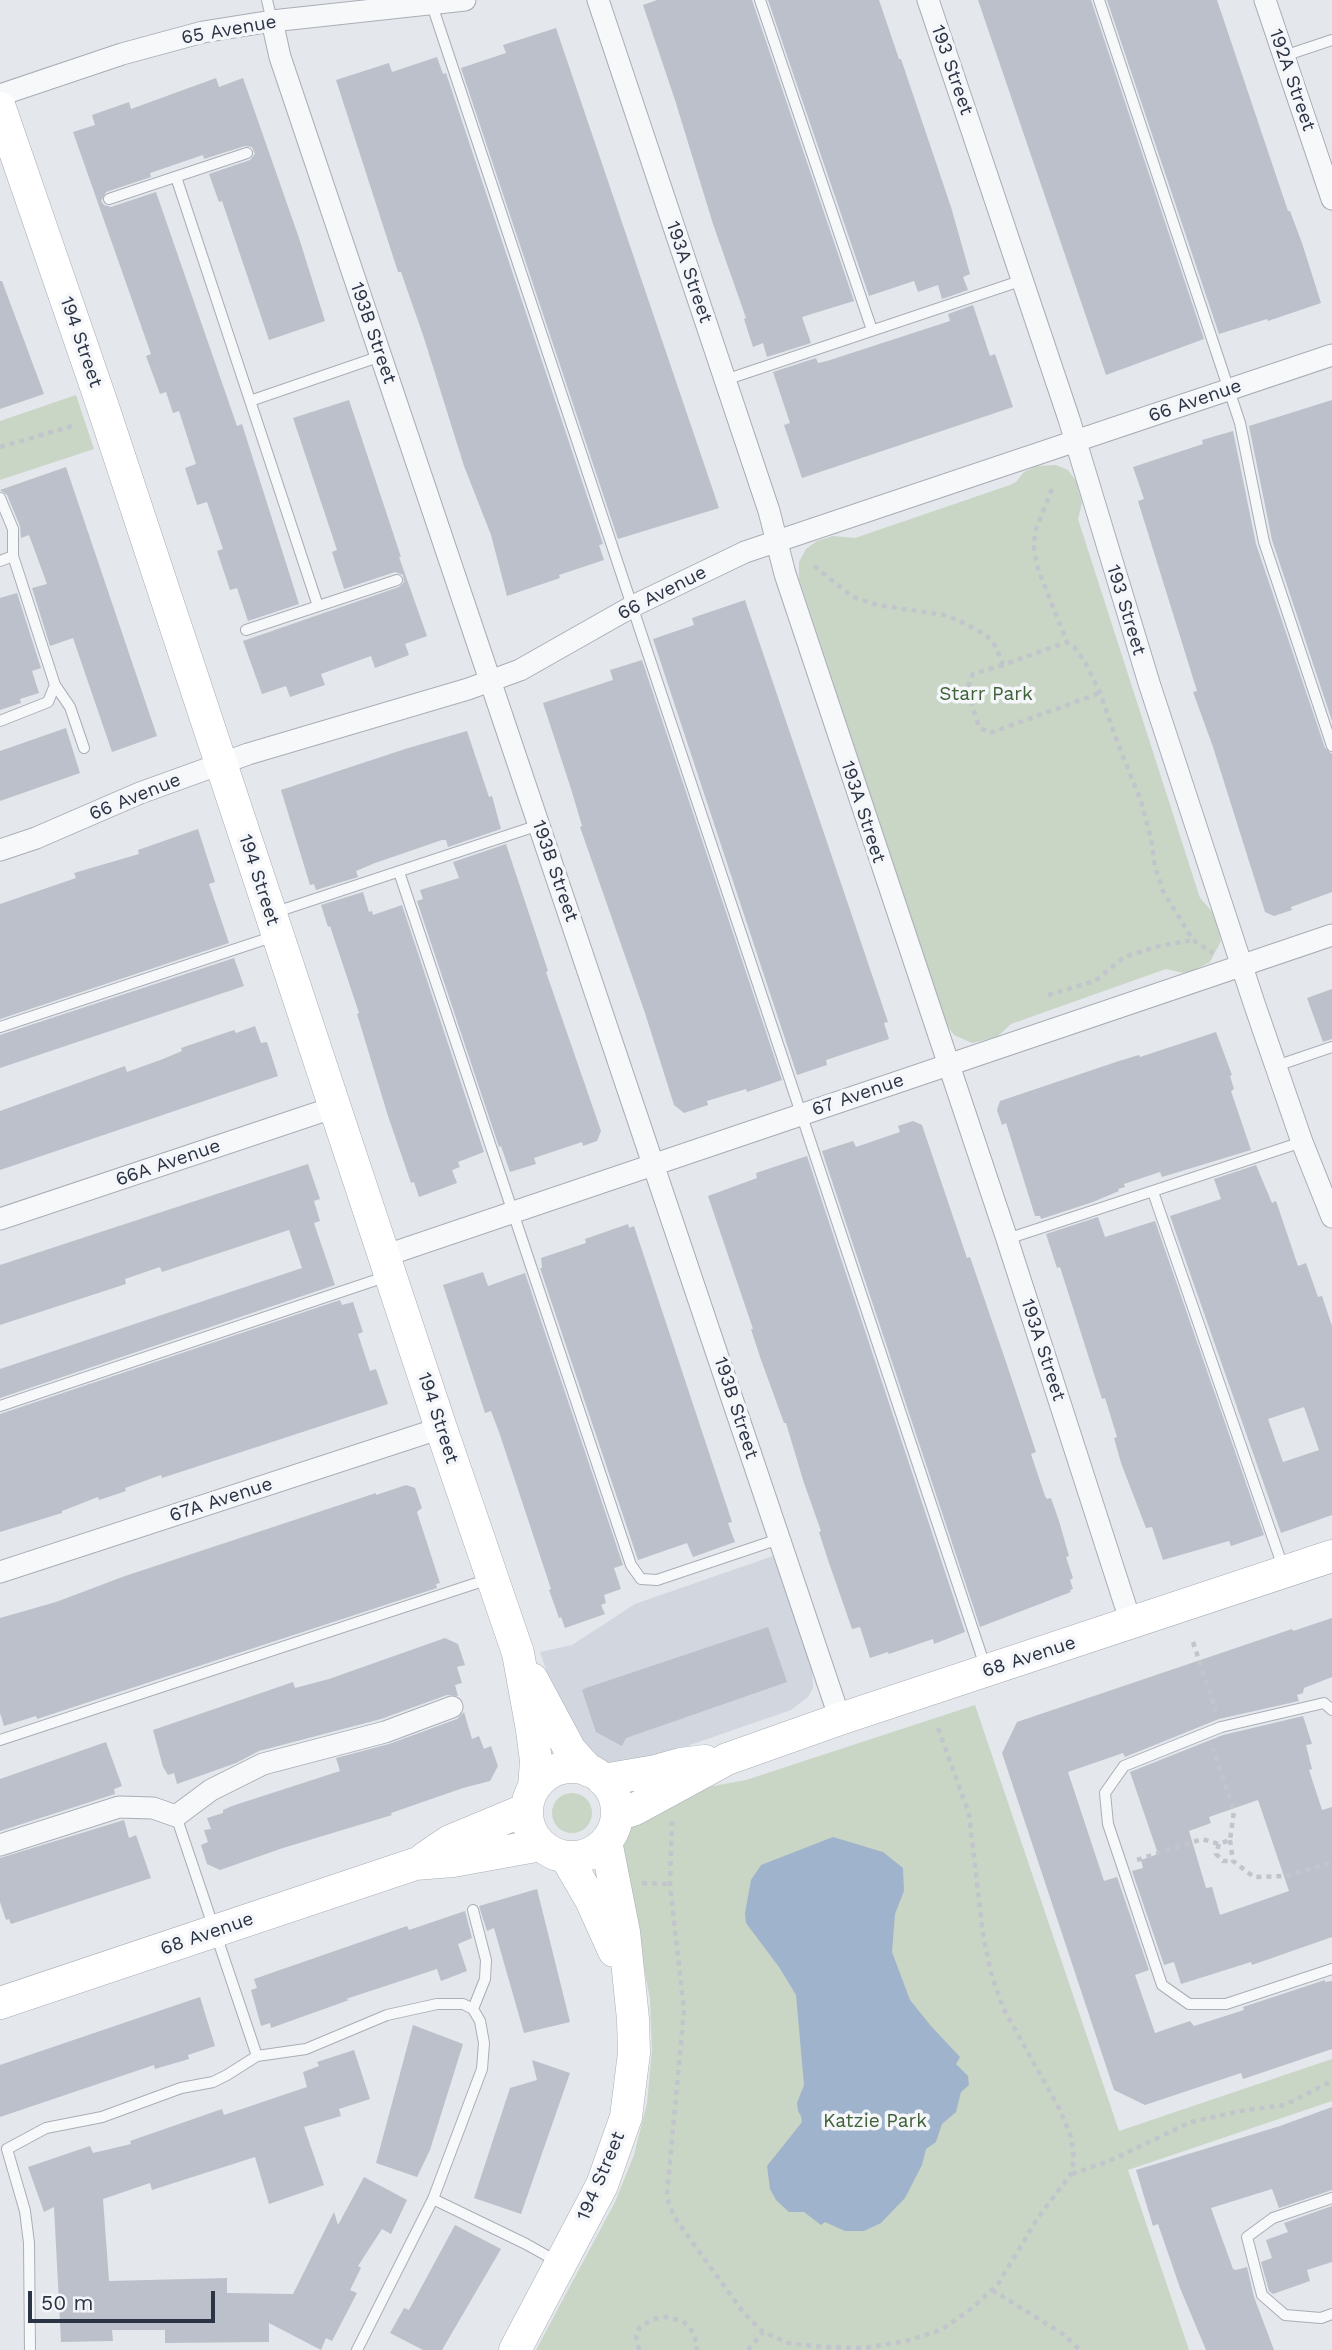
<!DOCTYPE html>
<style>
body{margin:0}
#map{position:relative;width:1332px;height:2350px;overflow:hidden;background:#e4e7ec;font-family:"Work Sans",sans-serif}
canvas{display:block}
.scale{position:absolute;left:28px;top:2291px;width:187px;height:32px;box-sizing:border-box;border:4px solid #2b3445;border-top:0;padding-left:9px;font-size:21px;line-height:24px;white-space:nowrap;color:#2b3445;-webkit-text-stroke:5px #f4f6f9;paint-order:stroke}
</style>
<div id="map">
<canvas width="1332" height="2350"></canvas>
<div class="scale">50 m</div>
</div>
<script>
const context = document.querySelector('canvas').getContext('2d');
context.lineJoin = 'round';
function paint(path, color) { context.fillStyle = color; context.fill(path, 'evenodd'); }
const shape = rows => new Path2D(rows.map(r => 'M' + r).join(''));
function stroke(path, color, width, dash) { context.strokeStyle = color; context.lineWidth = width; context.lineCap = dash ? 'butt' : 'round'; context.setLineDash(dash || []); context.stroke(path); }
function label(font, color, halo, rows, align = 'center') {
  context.font = font + ' "Work Sans",sans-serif'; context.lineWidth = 7; context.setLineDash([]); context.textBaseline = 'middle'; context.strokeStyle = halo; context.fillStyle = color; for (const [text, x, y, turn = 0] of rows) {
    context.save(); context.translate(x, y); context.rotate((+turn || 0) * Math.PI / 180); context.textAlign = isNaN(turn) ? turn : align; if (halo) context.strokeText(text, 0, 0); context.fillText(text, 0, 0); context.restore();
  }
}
paint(shape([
 [773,1556,812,1668,813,1688,808,1697,791,1710,690,1745,686,1748,606,1766,593,1759,559,1707,540,1652,572,1645,635,1604]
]), '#d2d6de');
paint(shape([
 [76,395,94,449,0,480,0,421],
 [1056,465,1068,470,1076,481,1082,503,1078,519,1200,898,1215,915,1221,941,1210,962,1194,970,1183,973,1166,969,1011,1024,997,1037,972,1043,954,1035,946,1024,799,579,799,562,806,549,817,541,833,536,855,538,1010,485,1016,482,1024,472,1037,466],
 [975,1705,1119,2131,1332,2059,1332,2101,1128,2170,1189,2350,536,2350,615,2202,634,2155,647,2103,652,2050,650,1999,620,1845,626,1833,639,1819,708,1787,746,1780],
 '552 1813a20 20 0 1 1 40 0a20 20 0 1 1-40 0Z'
]), '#c9d6c5');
paint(shape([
 [833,1837,883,1852,903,1868,904,1891,895,1914,892,1952,910,2000,931,2026,960,2057,956,2064,968,2076,969,2085,961,2092,956,2112,942,2124,936,2142,926,2149,922,2165,905,2198,881,2223,864,2231,845,2231,825,2222,821,2225,804,2212,789,2212,776,2200,770,2189,767,2166,802,2122,801,2116,798,2111,797,2103,804,2085,796,1995,779,1967,746,1923,745,1913,751,1880,761,1865]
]), '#9fb4cc');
paint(shape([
 [657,0,752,0,854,301,802,317,811,343,767,357,763,343,753,347,744,319,746,318,713,224,675,100,643,5],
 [768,0,879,0,899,59,901,59,951,207,970,274,963,277,968,290,942,299,938,285,918,292,914,281,869,296],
 [978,0,1091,0,1204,339,1106,375],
 [1107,0,1217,0,1288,211,1290,211,1302,243,1321,303,1268,321,1267,319,1219,334],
 [556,28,719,508,618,539,461,68,506,53,503,45],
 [437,57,443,74,446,73,603,544,599,545,604,560,559,575,560,578,507,596,491,535,464,466,424,338,401,272,398,272,336,80,389,63,392,72],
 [216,78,219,87,243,78,299,238,325,321,269,340,222,201,219,202,209,174,250,160,255,154,252,147,245,146,204,159,203,155,150,173,151,177,106,192,101,201,104,205,111,207,156,192,237,426,242,424,299,604,248,621,237,588,230,590,217,551,223,549,207,502,197,505,185,468,196,464,179,411,173,413,166,392,160,394,146,356,151,354,73,132,95,125,92,115,129,102,131,109],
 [0,281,2,281,44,394,0,409],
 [973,305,990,356,995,354,1013,407,802,478,784,425,790,423,773,372,816,358,818,363,827,361,950,321,948,314],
 [349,400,401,557,399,557,427,636,405,644,409,655,375,668,371,656,321,674,325,685,290,697,286,686,262,694,243,641,399,587,404,582,403,575,395,572,344,589,332,552,337,550,293,418],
 [1332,400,1332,721,1272,540,1249,426],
 [1233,431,1256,544,1325,748,1332,754,1332,892,1291,907,1292,910,1274,916,1265,912,1213,747,1193,692,1197,691,1138,501,1144,499,1133,467,1203,444,1202,440],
 [66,467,157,736,112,752,73,638,50,646,32,588,47,584,29,535,21,538,20,526,7,495,0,490],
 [17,593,41,668,32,671,39,693,20,699,21,703,0,710,0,598],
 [745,600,888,1022,884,1023,889,1039,826,1060,827,1065,797,1075,653,639,694,625,692,618],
 [642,660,782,1080,747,1092,746,1089,707,1101,708,1105,684,1113,674,1105,645,1013,580,827,582,826,572,792,543,703,613,680,610,670],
 [66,728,80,773,0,801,0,751],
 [467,731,489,797,492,796,501,829,448,847,446,840,442,840,375,863,356,871,358,877,316,890,314,884,310,885,281,790,405,749],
 [198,829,215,882,209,884,229,943,0,1019,0,904,76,878,74,873,139,854,138,850],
 [506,844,548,971,546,972,601,1131,597,1141,583,1146,582,1142,534,1158,536,1164,510,1172,501,1146,499,1147,417,901,423,899,420,890,459,878,453,862],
 [363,892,369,912,372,911,373,915,402,905,484,1152,458,1162,460,1167,452,1170,457,1183,419,1197,414,1182,411,1183,388,1116,357,1014,359,1013,330,926,328,927,321,905],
 [234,958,244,986,0,1068,0,1035],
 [1332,989,1332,1039,1323,1042,1307,998],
 [255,1026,261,1043,267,1042,278,1076,0,1170,0,1111,125,1066,127,1072,163,1059,182,1051,181,1048,234,1030,236,1033],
 [1216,1032,1232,1075,1230,1076,1234,1089,1231,1091,1251,1150,1162,1177,1160,1172,1124,1184,1125,1187,1118,1189,1119,1191,1093,1202,1041,1219,1040,1216,1035,1216,1006,1123,1002,1125,997,1110,1000,1101,1119,1061,1139,1055,1140,1057],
 [913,1121,922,1125,967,1258,970,1257,1005,1359,1036,1452,1031,1454,1045,1496,1047,1499,1051,1498,1059,1521,1069,1556,1066,1557,1073,1578,1070,1580,1073,1589,1070,1590,1071,1592,980,1627,822,1151,853,1141,856,1147,900,1132,898,1126],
 [807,1156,965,1632,934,1644,933,1639,889,1654,888,1652,870,1658,860,1627,852,1629,828,1560,819,1532,821,1531,803,1480,786,1423,784,1423,760,1357,751,1329,753,1329,708,1196,757,1178,756,1173],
 [308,1164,320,1199,314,1201,320,1221,314,1223,335,1285,0,1398,0,1369,302,1268,289,1230,162,1272,160,1267,125,1279,126,1284,0,1325,0,1265],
 [1256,1165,1272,1203,1276,1201,1298,1266,1306,1263,1318,1297,1322,1296,1332,1326,1332,1515,1281,1533,1170,1216,1221,1199,1214,1179],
 [1304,1407,1319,1450,1283,1462,1268,1419],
 [1098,1217,1105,1237,1155,1221,1264,1535,1231,1546,1229,1541,1163,1560,1152,1527,1146,1528,1121,1463,1114,1438,1117,1437,1105,1398,1102,1399,1060,1267,1057,1268,1046,1234],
 [628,1224,629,1228,634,1226,732,1522,728,1523,735,1542,693,1557,687,1543,638,1560,540,1268,542,1268,541,1258,586,1243,585,1239],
 [483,1272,488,1286,525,1273,623,1565,614,1568,621,1589,604,1595,606,1603,601,1605,605,1614,565,1628,561,1617,559,1618,549,1590,551,1589,499,1432,491,1411,485,1413,443,1285],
 [340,1300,342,1305,353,1302,363,1332,358,1334,370,1371,376,1369,388,1404,162,1478,161,1475,125,1488,126,1491,99,1500,98,1497,62,1511,62,1513,0,1532,0,1414],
 [406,1485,415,1488,422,1508,417,1512,440,1583,436,1584,437,1588,37,1719,36,1716,4,1726,0,1713,0,1618,56,1602,125,1576,376,1493,376,1495],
 [1332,1618,1332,1677,1304,1688,1303,1693,1297,1695,1299,1701,1219,1719,1125,1757,1123,1753,1068,1772,1104,1881,1117,1877,1149,1970,1135,1975,1155,2033,1190,2021,1194,2026,1244,2010,1243,2007,1325,1980,1325,1982,1332,1981,1332,2049,1243,2079,1241,2073,1145,2105,1114,2090,1002,1753,1017,1722,1292,1629,1293,1631],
 [768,1627,787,1682,626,1738,622,1746,596,1732,582,1690,586,1688],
 [445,1638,458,1644,465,1665,457,1667,462,1683,455,1685,458,1696,447,1695,381,1719,259,1751,236,1763,177,1784,174,1773,168,1775,163,1767,153,1730,293,1682,295,1688,329,1679],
 [464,1712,472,1739,479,1736,484,1749,491,1746,498,1766,490,1781,463,1788,391,1813,392,1815,283,1848,220,1870,207,1864,201,1845,208,1842,204,1830,211,1829,207,1818,223,1813,223,1810,232,1806,340,1771,336,1758,389,1744,457,1719],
 [1303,1716,1312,1744,1306,1745,1312,1769,1309,1770,1322,1810,1332,1807,1332,1937,1252,1965,1251,1962,1181,1984,1174,1962,1164,1965,1132,1871,1143,1868,1141,1860,1158,1854,1130,1772,1223,1735],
 [1258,1800,1289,1891,1220,1915,1212,1887,1206,1888,1189,1831,1211,1823,1209,1817],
 [106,1742,122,1786,114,1789,115,1794,0,1831,0,1779],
 [124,1820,129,1838,136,1835,151,1878,11,1924,9,1919,6,1920,0,1902,0,1858],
 [537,1889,570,2022,524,2033,494,1928,487,1931,479,1906],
 [465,1911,472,1938,458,1944,467,1971,441,1981,437,1969,346,1999,349,2000,271,2028,270,2023,261,2026,251,1990,257,1988,254,1979,407,1926,409,1930],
 [200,1997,215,2046,188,2055,189,2059,155,2069,154,2065,0,2117,0,2065],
 [413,2025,463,2044,430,2150,417,2177,376,2163],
 [354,2050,370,2099,339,2109,341,2116,304,2127,324,2185,269,2204,255,2157,152,2190,150,2183,103,2199,109,2281,227,2278,227,2293,293,2294,334,2212,338,2225,364,2177,407,2200,391,2234,382,2229,358,2266,361,2268,350,2290,357,2293,332,2341,326,2338,321,2350,269,2323,269,2342,165,2343,165,2330,112,2330,113,2341,61,2342,54,2207,44,2212,28,2167,90,2146,93,2153,131,2144,130,2141,222,2109,224,2115,307,2087,303,2072,319,2066,317,2062],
 [532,2060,570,2073,521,2214,474,2198,510,2088,537,2080],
 [1332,2107,1332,2190,1279,2208,1272,2189,1211,2208,1233,2269,1236,2270,1247,2267,1254,2297,1274,2350,1206,2350,1180,2288,1158,2224,1153,2226,1136,2170,1280,2126],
 [1332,2206,1332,2262,1307,2270,1310,2281,1273,2294,1269,2291,1261,2262,1272,2258,1266,2240,1288,2232,1284,2223],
 [455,2225,501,2249,442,2350,423,2350,390,2333,404,2308,409,2310]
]), '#bbc0ca');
const lane = shape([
 [267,0,272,21],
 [760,0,872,330],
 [1099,0,1240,423,1264,542,1332,746],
 [432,5,986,1669],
 [1284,56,1332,40],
 [176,177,318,606],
 [109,199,247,153],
 [725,380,1023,280],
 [250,401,381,356],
 [0,498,13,529,13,556],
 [0,561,13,556,55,685,48,702,0,721],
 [246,630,397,580],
 [55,685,70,707,84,748],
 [399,872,631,1565,641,1579,657,1580,779,1539],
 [273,913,539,825],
 [0,1027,275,936],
 [1276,1066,1332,1047],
 [1153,1192,1284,1570],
 [1007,1239,1302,1142],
 [0,1406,388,1276],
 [1332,1710,1324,1703,1221,1727,1124,1766,1105,1793,1108,1824,1162,1985,1189,2004,1226,2004,1332,1969],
 [0,1740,489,1579],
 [176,1816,257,2056],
 [473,2009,485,1979,486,1960,473,1910],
 [1332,2198,1273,2218,1247,2237,1262,2295,1285,2315,1321,2318,1332,2314],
 [433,2199,526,2244,558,2262],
 [30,2350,29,2243,25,2211,7,2149,46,2128,102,2117,181,2088,213,2082,227,2075,257,2056,306,2049,387,2015,437,2004,463,2004,473,2009,480,2021,484,2043,482,2069,433,2199,357,2350]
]);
const street = shape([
 [598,0,769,511,785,574,1007,1239,1131,1623],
 [928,0,1069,419,1149,683,1254,1003,1302,1142,1332,1217],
 [1265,0,1332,199],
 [272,21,280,57,840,1719],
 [0,95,122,54,203,32,272,21,465,0],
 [0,850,36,838,140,793,248,754,468,689,520,670,633,606,745,552,1332,355],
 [0,1219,335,1107],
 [384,1256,1332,935],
 [0,1572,441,1428],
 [0,1845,119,1807,153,1808,176,1816,211,1790,263,1764,385,1732,452,1707]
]);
const secondary = shape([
 [0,108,102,404,441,1428,518,1653,532,1730,536,1761,534,1788],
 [532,1679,570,1750,589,1771],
 '527 1812a45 45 0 1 1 90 0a45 45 0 1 1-90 0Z',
 [603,1780,656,1771,681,1764,705,1761],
 [617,1815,635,1809,727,1759,840,1719,1332,1556],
 [566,1857,591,1900,614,1951],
 [425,1858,450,1841,527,1809],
 [0,2003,415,1864,453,1861,541,1845],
 [515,2350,602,2185,626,2117,634,2053,633,2019,624,1932,606,1841]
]);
stroke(lane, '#a9aeb7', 12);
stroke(street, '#a9aeb7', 23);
stroke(secondary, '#a9aeb7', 33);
stroke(shape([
 [0,447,76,425],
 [1052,489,1035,532,1034,550,1038,569,1067,642,1074,647,1086,664,1100,693,1118,744,1141,801,1151,839,1155,867,1163,891,1193,940,1213,953],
 [814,566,853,597,877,605,944,615,960,621,986,635,996,647,1003,665,1067,642],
 [1003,665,973,674,967,689,979,727,990,733,1100,693],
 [1048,995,1095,981,1124,957,1159,946,1193,940],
 [1193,1642,1216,1711],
 [672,1821,670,1884,684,2010,667,2194,669,2205,677,2221,743,2312,763,2332,788,2343,823,2347,864,2348,906,2341,941,2330,971,2309,998,2284,1037,2219,1071,2174,1074,2159,1071,2137,1059,2108,1003,2008,991,1973,983,1934,969,1814,938,1728],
 [1230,1840,1233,1861,1254,1877,1287,1876,1332,1862],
 [1219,1844,1216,1854,1223,1861,1233,1861],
 [1137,1860,1202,1839,1219,1844,1230,1840,1234,1811,1213,1748],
 [642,1883,670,1884],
 [1072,2174,1109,2161,1191,2122,1246,2110,1285,2105,1332,2081],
 [992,2290,1063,2334,1080,2350],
 [639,2350,636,2336,640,2327,653,2319,666,2317,682,2321,690,2327,695,2338,697,2350],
 [748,2350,763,2332]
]), '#c2c5cb', 4.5, [5, 5]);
stroke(lane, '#f7f8fa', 10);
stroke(street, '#f7f8fa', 21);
stroke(secondary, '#fff', 32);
label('19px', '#2b3445', '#f4f6f9', [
 ["65 Avenue",229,30,-10],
 ["193 Street",952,70,71],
 ["192A Street",1292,80,71],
 ["193A Street",689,272,71],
 ["193B Street",373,333,71],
 ["194 Street",81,342,71],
 ["66 Avenue",1195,401,-19],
 ["66 Avenue",662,593,-27],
 ["193 Street",1126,610,73],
 ["66 Avenue",135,797,-22],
 ["193A Street",863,812,72],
 ["193B Street",555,871,71],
 ["194 Street",259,880,72],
 ["67 Avenue",858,1095,-19],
 ["66A Avenue",168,1163,-19],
 ["193A Street",1043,1350,72],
 ["193B Street",736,1408,72],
 ["194 Street",438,1418,72],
 ["67A Avenue",221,1500,-18],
 ["68 Avenue",1029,1657,-18],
 ["68 Avenue",207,1934,-19],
 ["194 Street",601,2176,-67]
]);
label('19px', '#3f6138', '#f4f6f9', [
 ["Starr Park",986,694],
 ["Katzie Park",875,2121]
]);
</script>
